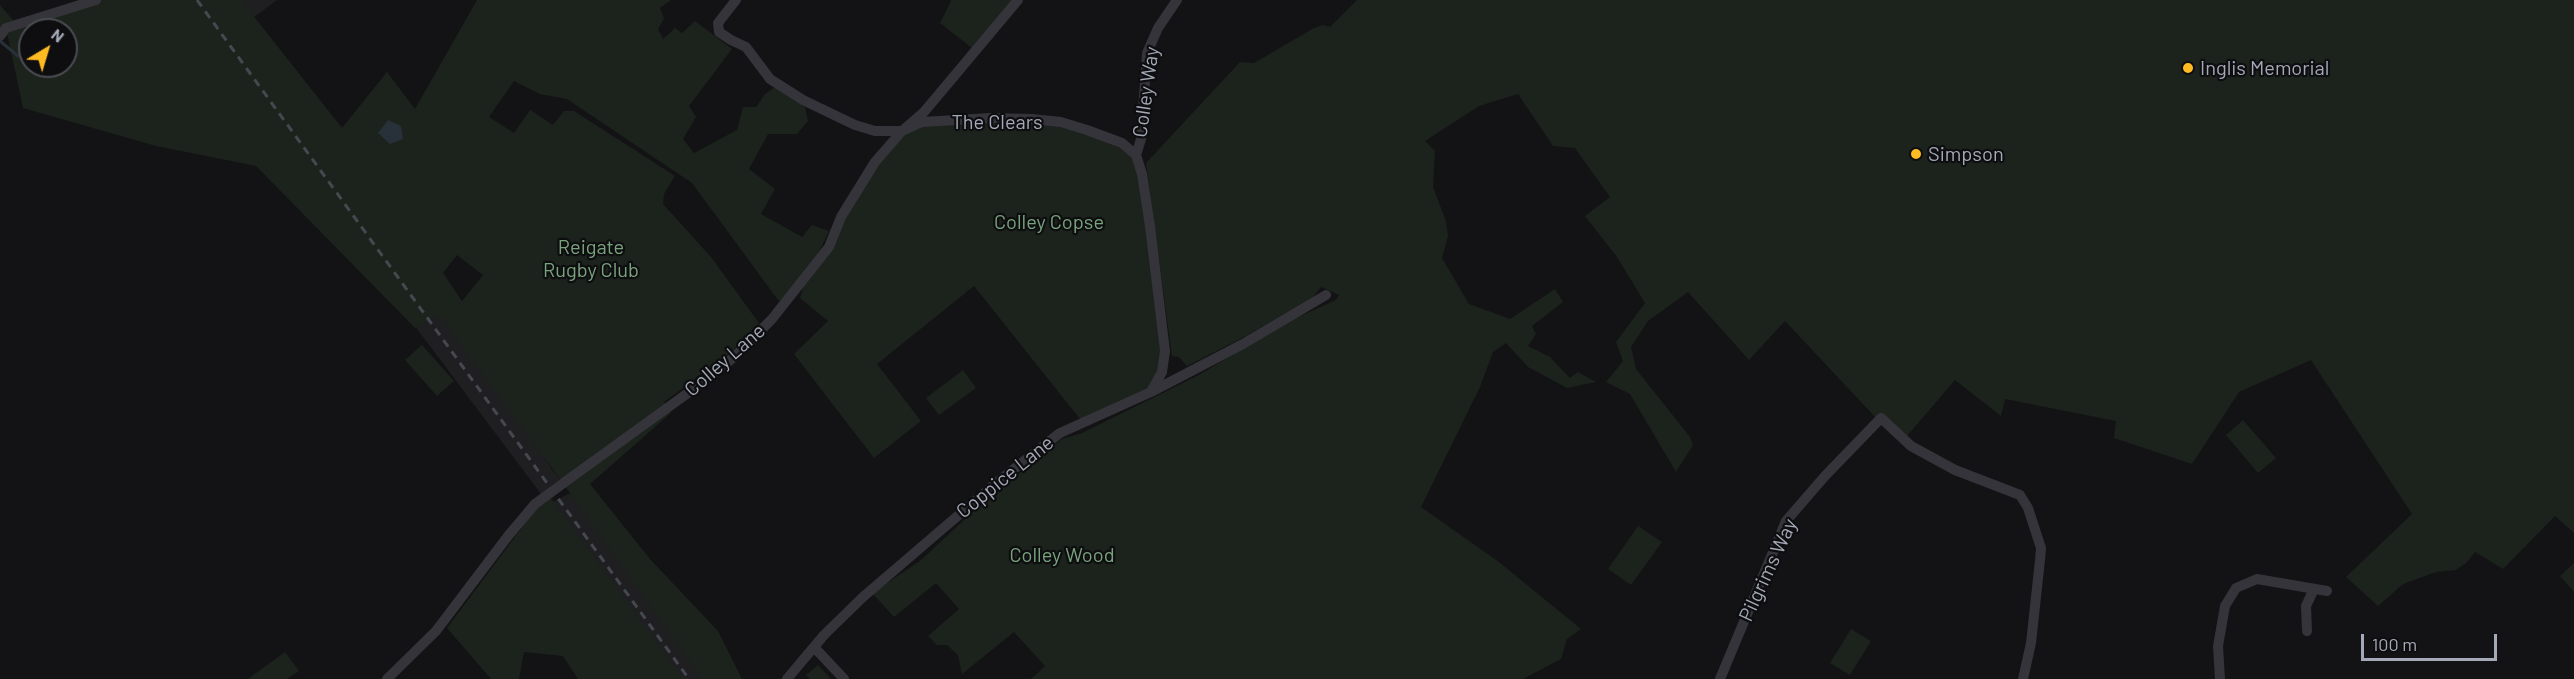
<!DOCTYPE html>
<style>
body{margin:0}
#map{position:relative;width:2574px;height:679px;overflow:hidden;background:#131315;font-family:Barlow,sans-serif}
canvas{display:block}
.north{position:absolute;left:18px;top:18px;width:60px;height:60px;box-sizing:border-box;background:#0e0e10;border:2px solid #4a4c52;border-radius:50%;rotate:38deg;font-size:16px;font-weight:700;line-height:24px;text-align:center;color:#a3a9b6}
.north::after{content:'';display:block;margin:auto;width:21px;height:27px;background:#ffbb21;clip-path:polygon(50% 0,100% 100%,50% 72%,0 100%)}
.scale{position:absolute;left:2361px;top:634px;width:136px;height:27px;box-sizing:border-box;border:3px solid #a3a9b6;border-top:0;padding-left:8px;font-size:18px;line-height:21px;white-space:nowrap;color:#a3a9b6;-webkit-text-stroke:4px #0e0e10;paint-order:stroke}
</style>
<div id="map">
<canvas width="2574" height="679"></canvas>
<div class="north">N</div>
<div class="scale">100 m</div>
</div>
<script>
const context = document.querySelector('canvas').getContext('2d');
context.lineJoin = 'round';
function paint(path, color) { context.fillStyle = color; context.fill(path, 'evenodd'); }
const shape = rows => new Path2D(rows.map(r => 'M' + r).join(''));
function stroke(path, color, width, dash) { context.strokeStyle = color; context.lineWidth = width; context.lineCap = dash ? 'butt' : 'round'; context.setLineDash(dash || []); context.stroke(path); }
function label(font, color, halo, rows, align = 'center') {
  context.font = font + ' Barlow,sans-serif'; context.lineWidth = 4.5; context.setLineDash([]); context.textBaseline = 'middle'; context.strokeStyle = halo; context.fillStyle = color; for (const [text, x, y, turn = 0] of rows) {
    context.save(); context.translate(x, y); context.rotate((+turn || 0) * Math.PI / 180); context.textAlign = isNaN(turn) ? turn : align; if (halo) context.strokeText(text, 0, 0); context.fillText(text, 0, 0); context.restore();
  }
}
paint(shape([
 [170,0,277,0,254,17,553,471,560,479,541,494],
 [578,489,741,679,645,679,547,505]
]), '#1f1f22');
paint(shape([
 [90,0,241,0,342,128,387,72,415,109,477,0,671,0,660,8,664,19,658,29,663,39,675,28,682,33,695,21,732,49,689,106,696,117,683,139,694,153,737,130,743,107,756,107,765,94,775,87,805,107,808,121,797,134,768,134,749,169,775,189,761,214,802,237,812,225,829,231,819,252,783,302,778,300,692,183,567,99,540,94,514,81,489,117,514,133,530,110,553,125,564,111,574,111,675,176,664,194,663,204,711,257,759,323,730,353,664,402,671,413,590,484,650,559,718,631,742,679,703,679,560,479,439,315,415,328,256,166,156,146,23,108,6,28],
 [30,30,66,30,66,66,30,66],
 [457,255,483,275,462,301,443,273],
 [950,0,1012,0,972,48,940,23,951,1],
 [1357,0,2574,0,2574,533,2555,516,2503,569,2475,552,2466,563,2456,570,2436,572,2403,584,2378,606,2346,577,2412,514,2311,360,2239,392,2192,464,2114,438,2116,421,2005,399,2001,416,1955,380,1907,436,1892,435,1785,321,1749,360,1688,292,1648,321,1631,347,1636,369,1690,437,1693,445,1676,472,1630,394,1606,382,1623,361,1616,342,1645,303,1617,257,1585,216,1610,197,1575,148,1553,146,1518,94,1479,106,1425,141,1435,151,1433,187,1446,221,1448,236,1442,258,1469,304,1510,319,1555,289,1563,302,1532,326,1536,334,1528,346,1550,357,1570,378,1578,372,1596,382,1567,388,1528,367,1506,343,1493,352,1480,387,1421,507,1499,562,1581,629,1567,639,1561,659,1523,679,1031,679,1045,666,1014,632,962,674,958,655,947,645,937,645,928,636,959,609,936,583,894,617,872,593,920,561,979,506,1062,439,1082,433,1197,376,1294,319,1336,300,1339,295,1321,287,1312,298,1244,337,1187,366,1179,357,1172,356,1146,163,1240,62,1254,63,1314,28,1323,25,1330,27],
 [0,5,14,21,0,31],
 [922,122,1061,122,1136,155,1165,351,1151,392,1084,424,974,286,877,364,921,421,874,458,794,354,828,321,800,298,806,278,841,217,902,131],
 [422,345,454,381,437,396,405,360],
 [963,370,976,388,939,415,926,398],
 [2243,420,2276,458,2258,473,2226,435],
 [550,497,683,679,578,679,563,656,524,652,519,679,491,679,447,628,538,506],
 [1638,526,1662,542,1631,585,1608,569],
 [2574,563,2574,592,2560,576],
 [1851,629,1871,641,1850,675,1830,663],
 [285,652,299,671,287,679,248,679],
 [818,665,831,679,810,679,806,675]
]), '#1b231c');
paint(shape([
 [388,120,401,126,403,139,390,144,378,133]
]), '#283139');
stroke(shape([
 [0,41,18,56]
]), '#283139', 3);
stroke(shape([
 [736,0,718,23,719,32,731,40,746,47,770,79,803,100,855,125,875,131,902,131,922,122,990,118,1032,119,1061,122,1087,130,1122,143,1136,155,1142,174,1150,226,1165,351,1162,372,1151,392],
 [0,36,6,28,96,0],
 [1136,155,1141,139,1147,53,1158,28,1177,0],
 [569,479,699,385,734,357,772,319,829,247,841,217,875,162,902,131,924,112,1018,0],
 [2307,631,2306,606,2314,589],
 [814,647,844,679],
 [387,679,436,631,508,536,535,504],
 [787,679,824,635,863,597,996,483,1060,433,1151,392,1243,344,1326,295],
 [1720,679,1786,521,1825,476,1881,418,1911,446,1955,470,2020,495,2028,508,2041,548,2040,560,2031,643,2023,679],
 [2220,679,2218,646,2225,606,2236,588,2257,579,2327,591]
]), '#34343a', 10);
stroke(shape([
 [197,0,689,679]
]), '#46484f', 3, [8, 6]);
stroke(shape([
 [535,504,569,479]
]), '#34343a', 10);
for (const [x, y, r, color] of [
 [2188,68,6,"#ffbb21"],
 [1916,154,6,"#ffbb21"]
]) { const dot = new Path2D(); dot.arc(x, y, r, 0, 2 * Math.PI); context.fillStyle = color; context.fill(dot); stroke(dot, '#0e0e10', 2); }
label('20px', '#a3a9b6', '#0e0e10', [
 ["Inglis Memorial",2200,68],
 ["Simpson",1928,154]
], 'left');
label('20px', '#a3a9b6', '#0e0e10', [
 ["Colley Way",1146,92,-82],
 ["The Clears",997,122],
 ["Colley Lane",725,360,-41],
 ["Coppice Lane",1005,477,-39],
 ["Pilgrims Way",1768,570,-65]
]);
label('20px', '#79a37d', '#0e0e10', [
 ["Colley Copse",1049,222],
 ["Reigate",591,247],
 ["Rugby Club",591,270],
 ["Colley Wood",1062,555]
]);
</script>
